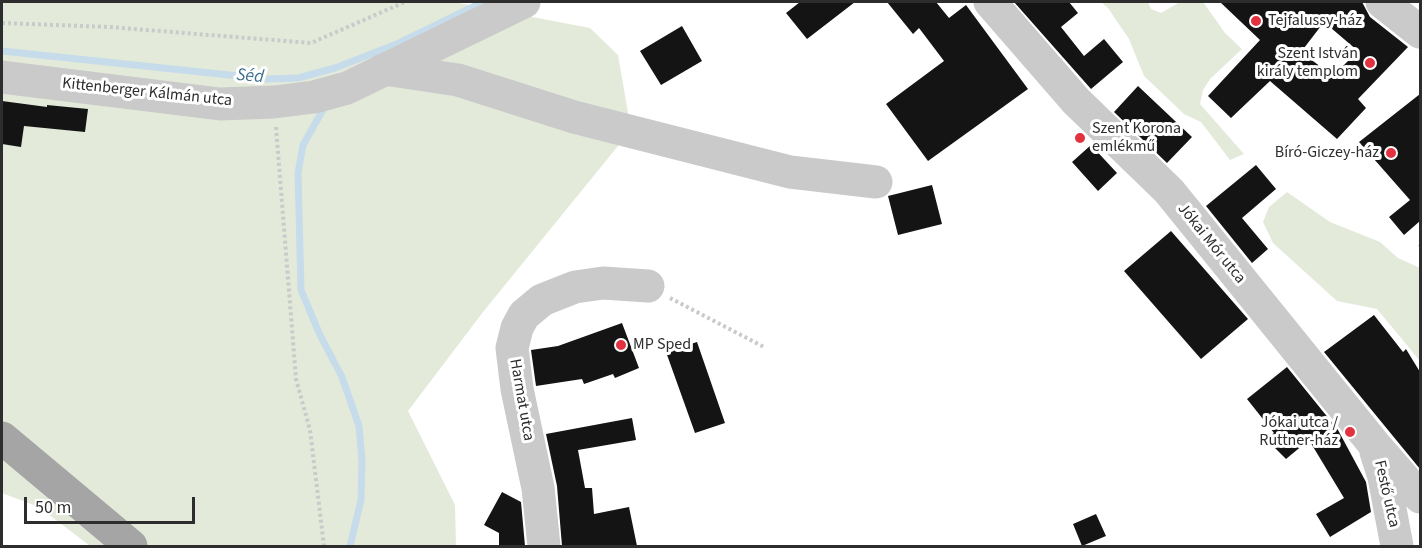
<!DOCTYPE html>
<meta charset="utf-8">
<style>
body{margin:0}
#map{position:relative;width:1422px;height:548px;overflow:hidden;background:#fff;font-family:"Source Sans 3",sans-serif}
canvas{display:block}
.frame{position:absolute;inset:0;border:3px solid #2d2d2d;pointer-events:none}
.scale{position:absolute;left:24px;top:497px;width:171px;height:27px;box-sizing:border-box;border:3px solid #2d2d2d;border-top:0;padding-left:8px;font-size:18px;line-height:21px;white-space:nowrap;color:#2d2d2d;-webkit-text-stroke:4px #fff;paint-order:stroke}
</style>
<div id="map">
<canvas width="1422" height="548"></canvas>
<div class="frame"></div>
<div class="scale">50 m</div>
</div>
<script>
const context = document.querySelector('canvas').getContext('2d');
context.lineJoin = 'round';
function paint(path, color) { context.fillStyle = color; context.fill(path, 'evenodd'); }
const shape = rows => new Path2D(rows.map(r => 'M' + r).join(''));
function stroke(path, color, width, dash) { context.strokeStyle = color; context.lineWidth = width; context.lineCap = dash ? 'butt' : 'round'; context.setLineDash(dash || []); context.stroke(path); }
function label(font, color, halo, rows, align = 'center') {
  context.font = font + ' "Source Sans 3",sans-serif'; context.lineWidth = 6; context.setLineDash([]); context.textBaseline = 'middle'; context.strokeStyle = halo; context.fillStyle = color; for (const [text, x, y, turn = 0] of rows) {
    context.save(); context.translate(x, y); context.rotate((+turn || 0) * Math.PI / 180); context.textAlign = isNaN(turn) ? turn : align; if (halo) context.strokeText(text, 0, 0); context.fillText(text, 0, 0); context.restore();
  }
}
paint(shape([
 [2,2,454,2,590,28,618,55,631,130,483,312,408,411,455,505,456,546,90,546,39,507,2,493],
 [1101,2,1148,2,1151,9,1161,13,1180,2,1203,2,1225,33,1242,49,1210,79,1203,90,1200,104,1244,154,1230,160,1201,122,1184,114,1144,76,1129,39,1108,8],
 [1287,192,1330,222,1380,242,1398,258,1420,268,1420,361,1377,309,1337,301,1273,243,1263,222,1269,207]
]), '#e3eada');
stroke(shape([
 [2,51,267,79,298,78,335,68,397,44,483,2],
 [324,108,303,145,298,173,301,290,320,335,342,377,359,426,362,461,361,500,350,546]
]), '#c6dcea', 7);
paint(shape([
 [800,2,855,2,807,39,786,13],
 [887,2,936,2,949,18,966,5,1028,89,928,161,886,104,944,61,919,28,913,34],
 [1014,2,1069,2,1078,13,1061,27,1084,56,1104,39,1123,62,1091,89],
 [1220,2,1362,2,1370,17,1408,47,1358,99,1366,108,1337,139,1270,81,1231,118,1208,96,1260,40],
 [1324,22,1358,51,1333,76,1301,52],
 [682,26,702,61,661,85,640,51],
 [1138,86,1192,137,1167,163,1114,112],
 [1420,94,1420,221,1404,235,1389,217,1410,200,1359,142],
 [2,101,47,107,47,105,88,109,85,132,24,126,21,147,2,144],
 [1091,145,1117,173,1098,191,1072,162],
 [1256,165,1276,189,1242,218,1268,249,1252,263,1206,206],
 [932,185,942,224,898,235,888,196],
 [1171,231,1248,319,1201,359,1124,271],
 [1374,315,1403,352,1406,349,1420,372,1420,469,1324,352],
 [622,323,639,368,615,378,613,374,584,384,582,379,536,386,531,350,558,346],
 [697,342,725,423,695,433,666,352],
 [1287,367,1338,430,1366,482,1371,512,1330,537,1316,514,1344,498,1309,440,1286,459,1266,439,1274,433,1247,399],
 [632,418,636,440,578,450,585,488,592,488,594,514,629,507,637,546,562,546,557,486,546,434],
 [502,492,521,502,525,546,499,546,499,533,484,525],
 [1096,514,1106,536,1082,546,1073,524]
]), '#141414');
stroke(shape([
 [2,23,109,27,311,43,405,2],
 [276,127,296,379,310,430,324,546],
 [1420,246,1420,245],
 [670,298,764,347]
]), '#cacaca', 4, [3, 3]);
stroke(shape([
 [990,2,1076,101,1169,191,1373,443,1420,497],
 [1382,2,1420,32],
 [383,70,391,70,458,80,574,117,790,172,876,182],
 [2,77,220,104,274,102,314,97,347,88,524,2],
 [1376,452,1384,477,1397,546],
 [544,546,538,488,517,389,512,348,517,328,524,315,542,300,575,287,603,283,648,286]
]), '#cacaca', 33);
stroke(shape([
 [2,438,131,546]
]), '#a5a5a5', 33);
for (const [x, y, r, color] of [
 [1256,21,6,"#e2313f"],
 [1370,63,6,"#e2313f"],
 [1080,138,6,"#e2313f"],
 [1391,153,6,"#e2313f"],
 [621,345,6,"#e2313f"],
 [1350,432,6,"#e2313f"]
]) { const dot = new Path2D(); dot.arc(x, y, r, 0, 2 * Math.PI); context.fillStyle = color; context.fill(dot); stroke(dot, '#fff', 2); }
label('16px', '#2d2d2d', '#fff', [
 ["Tejfalussy-ház",1268,21],
 ["Szent István",1358,54,"right"],
 ["király templom",1358,72,"right"],
 ["Szent Korona",1092,129],
 ["emlékmű",1092,147],
 ["Bíró-Giczey-ház",1379,153,"right"],
 ["MP Sped",633,345],
 ["Jókai utca /",1338,423,"right"],
 ["Ruttner-ház",1338,441,"right"]
], 'left');
label('16px', '#2d2d2d', '#fff', [
 ["Kittenberger Kálmán utca",147,93,6],
 ["Jókai Mór utca",1211,244,51],
 ["Harmat utca",521,400,80],
 ["Festő utca",1386,494,77]
]);
label('italic 18px', '#3d6e8d', '#fff', [
 ["Séd",250,77,5]
]);
</script>
